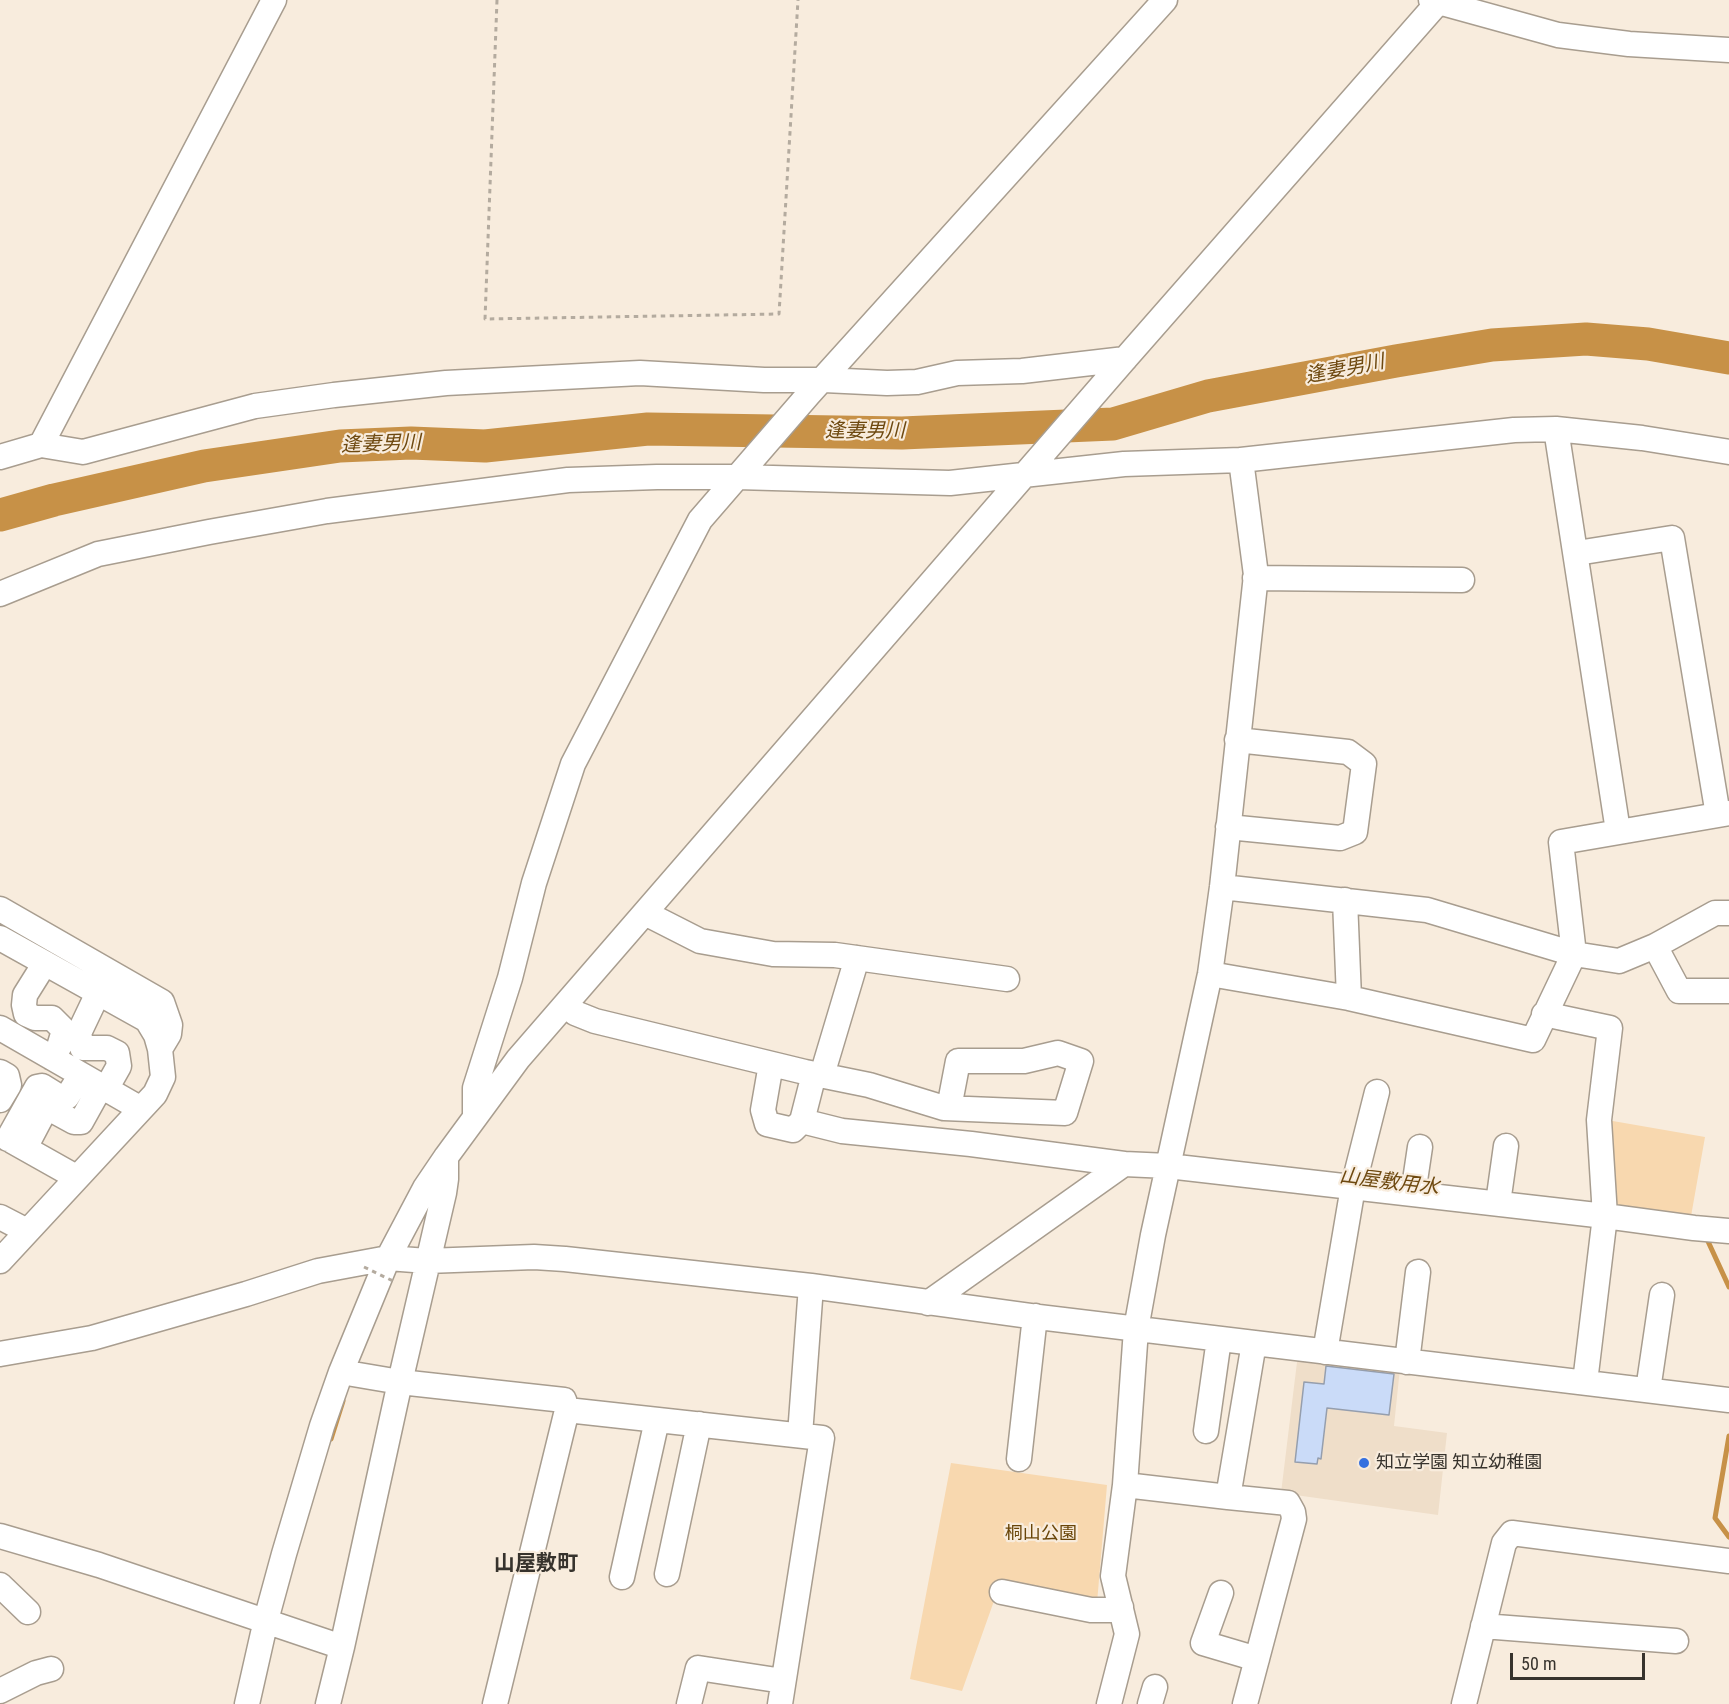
<!DOCTYPE html>
<meta charset="utf-8">
<style>
body{margin:0}
#map{position:relative;width:1729px;height:1704px;overflow:hidden;background:#f8ecdd;font-family:"Roboto Condensed",sans-serif}
canvas{display:block}
.scale{position:absolute;left:1510px;top:1653px;width:135px;height:27px;box-sizing:border-box;border:3px solid #37332d;border-top:0;padding-left:8px;font-size:18px;line-height:21px;white-space:nowrap;color:#37332d;-webkit-text-stroke:4px #f8ecdd;paint-order:stroke}
</style>
<div id="map">
<canvas width="1729" height="1704"></canvas>
<div class="scale">50 m</div>
</div>
<script>
const context = document.querySelector('canvas').getContext('2d');
context.lineJoin = 'round';
function paint(path, color) { context.fillStyle = color; context.fill(path, 'evenodd'); }
const shape = rows => new Path2D(rows.map(r => 'M' + r).join(''));
function stroke(path, color, width, dash) { context.strokeStyle = color; context.lineWidth = width; context.lineCap = dash ? 'butt' : 'round'; context.setLineDash(dash || []); context.stroke(path); }
function label(font, color, halo, rows, align = 'center') {
  context.font = font + ' "Roboto Condensed","Noto Sans JP",sans-serif'; context.lineWidth = 4.5; context.setLineDash([]); context.textBaseline = 'middle'; context.strokeStyle = halo; context.fillStyle = color; for (const [text, x, y, turn = 0] of rows) {
    context.save(); context.translate(x, y); context.rotate((+turn || 0) * Math.PI / 180); context.textAlign = isNaN(turn) ? turn : align; if (halo) context.strokeText(text, 0, 0); context.fillText(text, 0, 0); context.restore();
  }
}
paint(shape([
 [1298,1354,1400,1368,1394,1426,1447,1433,1438,1515,1281,1493]
]), '#efdec9');
paint(shape([
 [1607,1120,1705,1137,1690,1222,1612,1208],
 [951,1463,1107,1485,1097,1603,1000,1584,962,1691,910,1679]
]), '#f8d8af');
stroke(shape([
 [1706,1237,1729,1287],
 [1729,1436,1715,1518,1729,1537],
 [331,1439,343,1401]
]), '#c79147', 5);
stroke(shape([
 [0,515,54,500,204,466,340,446,411,443,485,446,648,429,902,433,1113,424,1208,396,1396,361,1492,345,1586,339,1648,344,1729,358]
]), '#c79147', 33);
const building = shape([
 [1326,1366,1394,1374,1389,1415,1327,1408,1321,1459,1318,1458,1317,1464,1295,1462,1304,1382,1324,1384,1326,1366]
]);
paint(building, '#cadbf8');
stroke(building, '#959ead', 1.5);
const minor = shape([
 [1431,0,1558,35,1629,44,1729,50],
 [1556,429,1618,831],
 [41,445,274,0],
 [0,457,41,445,83,452,255,406,334,395,446,383,640,373,764,380,824,380,887,383,917,382,957,373,1022,371,1125,359],
 [1577,553,1672,538,1718,815],
 [1255,578,1462,580],
 [0,594,98,554,209,532,327,511,568,480,657,477,737,477,950,483,1124,464,1241,460,1514,430,1556,429,1642,438,1729,452],
 [1228,827,1340,838,1355,832,1364,764,1348,752,1237,740],
 [1222,887,1427,910,1574,954,1619,961,1655,946,1715,913,1729,913],
 [1345,900,1349,998],
 [0,909,162,1002,170,1025,169,1034,160,1049],
 [645,913,700,941,773,954,835,955,1007,979],
 [0,938,147,1020,156,1035,160,1049,163,1077,155,1094,0,1261],
 [1655,946,1679,991,1729,991],
 [45,963,25,995,24,1005,26,1014,35,1018,52,1018,62,1028,63,1034,59,1047,52,1058],
 [1210,974,1349,998,1533,1040,1574,954,1561,842,1729,813],
 [98,993,79,1033,82,1048,107,1048,117,1053,119,1066,106,1089],
 [566,1004,575,1013,595,1021,805,1072,869,1085,944,1108,1065,1113,1081,1061,1058,1053,1024,1061,958,1061,949,1108],
 [1544,1014,1610,1028,1599,1120,1605,1216,1585,1382],
 [0,1028,141,1109],
 [771,1064,763,1110,767,1124,793,1130,802,1121,814,1074],
 [0,1072,7,1076,9,1085,0,1100],
 [822,1075,857,958],
 [475,1116,475,1088,510,978,534,883,573,764,700,520,809,394,1165,0],
 [802,1121,842,1131,971,1144,1124,1164],
 [8,1139,37,1087,42,1086,63,1099,67,1097,81,1075],
 [12,1141,76,1177],
 [25,1148,45,1110,52,1110,74,1122,81,1122,101,1086],
 [1413,1194,1420,1147],
 [1498,1203,1506,1146],
 [0,1217,27,1231],
 [928,1303,1124,1164,1168,1166,1605,1216,1694,1228,1729,1231],
 [1325,1352,1353,1187,1377,1092],
 [0,1354,92,1338,246,1294,318,1271,388,1258,427,1261,534,1257,565,1259,811,1286,1030,1316,1729,1400],
 [1407,1362,1418,1272],
 [341,1372,400,1382,564,1400,567,1410,822,1438,780,1704],
 [1648,1390,1662,1295],
 [1206,1431,1219,1339],
 [800,1435,811,1286],
 [1019,1459,1035,1316],
 [1125,1485,1228,1497,1254,1343],
 [1228,1497,1288,1503,1293,1512,1294,1519,1245,1704],
 [0,1536,99,1565,342,1647,400,1382,444,1193,446,1179,446,1157],
 [667,1574,699,1424],
 [622,1577,657,1420],
 [0,1585,28,1612],
 [1002,1592,1091,1610,1109,1610,1121,1607],
 [1221,1593,1203,1643,1257,1659],
 [1483,1626,1676,1641],
 [0,1691,36,1673,51,1669],
 [247,1704,266,1620,284,1554,322,1426,341,1372,388,1258,425,1188,446,1157,518,1059,1125,359,1440,0],
 [328,1704,342,1647],
 [495,1704,567,1410],
 [689,1704,698,1668,783,1681],
 [1109,1704,1127,1634,1113,1576,1125,1485,1136,1329,1153,1235,1210,974,1222,887,1256,575,1241,460],
 [1150,1704,1155,1687],
 [1464,1704,1504,1543,1512,1533,1729,1561]
]);
stroke(minor, '#a89d8f', 27);
stroke(shape([
 [497,0,485,319,779,314,798,0]
]), '#b4ab9f', 3, [4.5, 4.5]);
stroke(minor, '#fff', 24);
stroke(shape([
 [364,1267,393,1281]
]), '#b4ab9f', 3, [4.5, 4.5]);
for (const [x, y, r, color] of [
 [1364,1463,6,"#3570df"]
]) { const dot = new Path2D(); dot.arc(x, y, r, 0, 2 * Math.PI); context.fillStyle = color; context.fill(dot); stroke(dot, '#f8ecdd', 2); }
label('18px', '#37332d', '#f8ecdd', [
 ["知立学園 知立幼稚園",1376,1463]
], 'left');
label('18px', '#694508', '#f8ecdd', [
 ["桐山公園",1041,1534]
]);
label('italic 20px', '#6e4910', '#f8ecdd', [
 ["逢妻男川",1345,370,-11],
 ["逢妻男川",865,432],
 ["逢妻男川",381,445,-2],
 ["山屋敷用水",1389,1183,7]
]);
label('bold 21px', '#37332d', '#f8ecdd', [
 ["山屋敷町",536,1565]
]);
</script>
